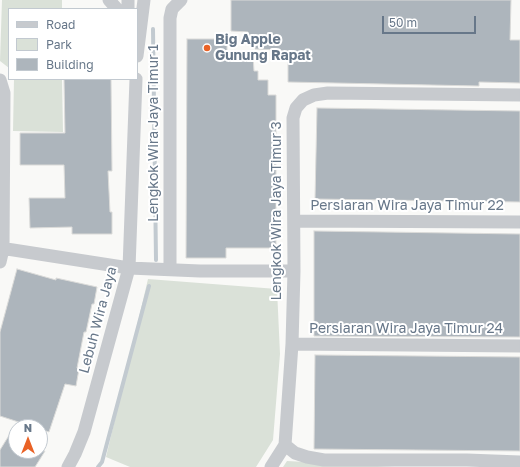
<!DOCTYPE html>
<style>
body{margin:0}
#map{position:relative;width:520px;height:467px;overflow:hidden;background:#f9f9f7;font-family:"Golos Text",sans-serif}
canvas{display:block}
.legend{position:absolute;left:8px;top:8px;width:130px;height:72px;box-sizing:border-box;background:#fff;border:1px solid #c2c9d0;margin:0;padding:5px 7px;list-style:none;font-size:12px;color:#677789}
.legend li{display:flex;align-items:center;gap:8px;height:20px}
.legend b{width:20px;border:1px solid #c2c9d0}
.north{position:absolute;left:8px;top:419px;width:40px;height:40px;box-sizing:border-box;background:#fff;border:1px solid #c2c9d0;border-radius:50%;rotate:0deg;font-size:11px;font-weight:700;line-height:16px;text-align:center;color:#677789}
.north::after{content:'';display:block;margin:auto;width:14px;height:18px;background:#e96226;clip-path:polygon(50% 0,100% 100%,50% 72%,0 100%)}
.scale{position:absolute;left:382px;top:16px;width:94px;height:18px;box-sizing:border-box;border:2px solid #677789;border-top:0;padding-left:5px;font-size:12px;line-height:14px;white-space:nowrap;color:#677789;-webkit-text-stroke:3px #fff;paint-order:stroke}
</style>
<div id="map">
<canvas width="520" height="467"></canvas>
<ul class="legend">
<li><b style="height:5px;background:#c7cace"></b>Road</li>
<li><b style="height:11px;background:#dae1d8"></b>Park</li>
<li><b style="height:11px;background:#adb5bc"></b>Building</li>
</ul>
<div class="north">N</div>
<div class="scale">50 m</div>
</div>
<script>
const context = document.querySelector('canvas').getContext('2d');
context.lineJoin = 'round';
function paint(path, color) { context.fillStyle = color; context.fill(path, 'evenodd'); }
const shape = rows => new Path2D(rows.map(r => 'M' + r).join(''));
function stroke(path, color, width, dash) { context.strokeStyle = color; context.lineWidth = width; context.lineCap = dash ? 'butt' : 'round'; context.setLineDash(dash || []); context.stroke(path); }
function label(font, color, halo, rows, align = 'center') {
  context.font = font + ' "Golos Text",sans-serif'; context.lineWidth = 4; context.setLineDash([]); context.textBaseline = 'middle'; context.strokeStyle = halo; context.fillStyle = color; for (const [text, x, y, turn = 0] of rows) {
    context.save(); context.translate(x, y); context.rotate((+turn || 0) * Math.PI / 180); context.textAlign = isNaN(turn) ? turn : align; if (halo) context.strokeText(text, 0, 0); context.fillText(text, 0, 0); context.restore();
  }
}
paint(shape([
 [2,0,62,0,62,9,9,9,9,68,0,61],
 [14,79,62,79,63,132,13,131],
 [148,279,277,289,280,354,273,440,256,467,130,467,106,457],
 [287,461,395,467,283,467]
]), '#dae1d8');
stroke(shape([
 [153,29,156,260],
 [98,467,102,462,149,286]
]), '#c2cad0', 4);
const building = shape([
 [231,0,511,0,510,40,520,40,520,83,479,82,479,86,288,82,288,55,282,54,281,50,255,49,248,41,248,32,231,31,231,0],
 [187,39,227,39,227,55,253,55,254,71,258,71,258,80,268,80,268,95,276,95,276,248,226,248,226,258,186,258,187,39],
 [64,79,111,79,112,171,108,171,110,212,112,212,112,234,72,234,72,227,30,228,29,198,65,198,64,165,20,165,20,133,65,133,64,79],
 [317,108,520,111,520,202,315,199,317,108],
 [314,231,520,234,520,337,314,336,314,231],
 [17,269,56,280,56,278,97,287,94,304,92,304,86,332,84,332,77,368,79,369,76,386,65,384,49,432,40,429,40,427,34,427,0,416,0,332,17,269],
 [315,355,520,357,520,451,314,449,315,355],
 [16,424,16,451,45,451,35,467,0,467,0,450,16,424]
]);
paint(building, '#adb5bc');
stroke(building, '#dbdbd9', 1);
stroke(shape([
 [109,0,117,9],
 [128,0,128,9],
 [137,56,144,0],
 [0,80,4,93,3,249,0,262],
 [294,221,520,222],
 [0,248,129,268,200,271,294,271],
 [170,269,170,18,172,9,181,0],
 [292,344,520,346],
 [285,445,295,453,307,457,324,460,467,460,520,462],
 [68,467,75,454,84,432,129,268,136,79],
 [271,467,285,445,292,344,294,271,293,118,296,108,303,100,314,95,328,93,520,95]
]), '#c7cace', 13);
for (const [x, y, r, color] of [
 [207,48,4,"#e96226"]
]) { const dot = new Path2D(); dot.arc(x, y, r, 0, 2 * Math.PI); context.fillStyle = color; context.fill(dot); stroke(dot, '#fff', 1.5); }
label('bold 14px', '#677789', '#fff', [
 ["Big Apple",215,40],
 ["Gunung Rapat",215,56]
], 'left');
label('14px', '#677789', '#fff', [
 ["Lengkok Wira Jaya Timur 1",154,133,-90],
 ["Persiaran Wira Jaya Timur 22",407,206],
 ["Lengkok Wira Jaya Timur 3",277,211,-90],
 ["Lebuh Wira Jaya",98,320,-75],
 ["Persiaran Wira Jaya Timur 24",406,329]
]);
</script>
